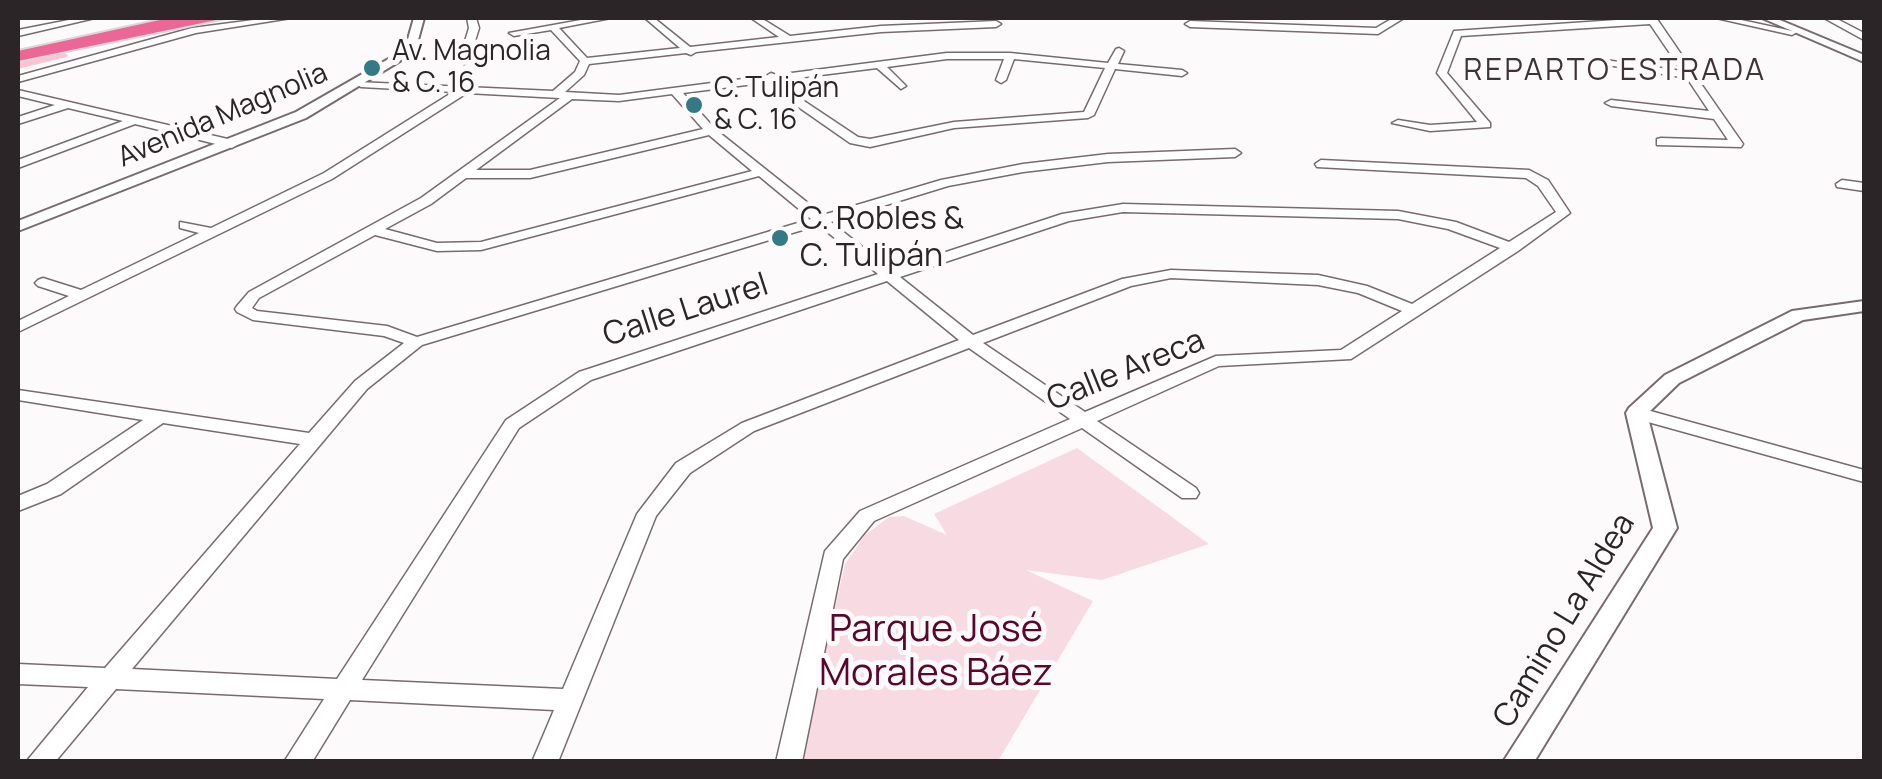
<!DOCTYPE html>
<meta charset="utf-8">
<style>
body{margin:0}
#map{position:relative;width:1882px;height:779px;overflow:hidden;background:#fdfafb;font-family:Manrope,sans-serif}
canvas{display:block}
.frame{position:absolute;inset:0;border:20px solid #2b2527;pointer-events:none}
</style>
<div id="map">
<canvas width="1882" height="779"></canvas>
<div class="frame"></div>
</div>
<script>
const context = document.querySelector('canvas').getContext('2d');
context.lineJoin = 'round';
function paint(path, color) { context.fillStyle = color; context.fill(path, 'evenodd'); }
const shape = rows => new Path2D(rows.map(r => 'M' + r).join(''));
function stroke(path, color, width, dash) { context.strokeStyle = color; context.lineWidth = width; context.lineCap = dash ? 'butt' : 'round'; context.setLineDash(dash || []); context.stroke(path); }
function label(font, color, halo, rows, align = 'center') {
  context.font = font + ' Manrope,sans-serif'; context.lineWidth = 10; context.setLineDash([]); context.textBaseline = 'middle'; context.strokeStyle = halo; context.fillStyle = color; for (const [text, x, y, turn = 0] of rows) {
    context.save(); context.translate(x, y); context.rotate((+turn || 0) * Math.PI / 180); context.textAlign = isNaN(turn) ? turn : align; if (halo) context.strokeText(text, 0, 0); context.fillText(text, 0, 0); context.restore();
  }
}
paint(shape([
 [1077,448,1209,544,1102,580,1026,570,1093,601,998,761,800,762,845,564,865,535,889,517,904,516,947,535,934,514]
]), '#f8dbe2');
paint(shape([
 [62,52,68,55,66,57,18,69,18,63,62,52]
]), '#fdc3d3');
const minor = shape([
 [79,18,95,18,18,36,18,30,79,18],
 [269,18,291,18,196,33,18,82,18,76,192,28,269,18],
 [467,18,476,18,479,28,469,61,464,64,459,61,469,28,467,18],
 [592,18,611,18,559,28,587,58,680,48,645,18,654,18,690,47,779,37,751,18,761,18,790,36,881,26,996,21,1001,24,996,27,881,32,696,52,691,55,686,53,589,64,584,75,565,92,619,95,766,76,771,73,776,75,947,53,1010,53,1108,63,1116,49,1119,48,1124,51,1118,64,1182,70,1187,73,1182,76,1115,69,1094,115,1088,118,954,128,870,147,850,143,784,97,770,82,683,93,715,129,823,215,941,180,1023,164,1108,154,1235,149,1241,153,1235,157,1108,162,1023,172,948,186,831,222,891,270,1062,214,1123,204,1398,211,1456,222,1509,242,1556,212,1538,186,1526,178,1317,167,1315,164,1321,160,1529,170,1548,180,1570,213,1518,251,1351,359,1219,366,1097,421,1196,488,1199,493,1196,498,1182,498,1082,428,874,521,843,559,802,762,776,762,825,551,860,511,1070,419,969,348,754,431,690,473,656,516,558,762,532,762,554,710,350,700,312,762,284,762,324,699,116,689,55,762,26,762,88,687,18,684,18,664,105,668,300,444,163,423,61,494,18,511,18,496,47,484,143,420,18,400,18,390,309,433,355,381,404,343,384,336,253,320,237,312,235,309,237,306,249,292,421,198,560,98,467,93,332,179,18,332,18,321,69,296,38,286,35,283,38,280,43,278,81,290,199,233,180,228,180,222,211,228,324,173,453,92,361,87,356,84,357,82,553,91,575,72,580,61,551,30,514,36,509,33,592,18],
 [947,59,1004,59,996,80,1001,83,1006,80,1014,59,1105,68,1084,112,954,122,870,139,858,137,792,93,781,80,877,68,901,89,906,86,887,67,947,59],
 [672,94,703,129,530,170,476,170,572,99,619,101,672,94],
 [709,135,752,171,481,242,437,243,385,229,431,204,466,178,530,178,709,135],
 [759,176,811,219,417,337,387,326,257,311,252,308,259,298,375,235,437,251,481,250,759,176],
 [1123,212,1398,219,1448,229,1500,248,1412,304,1367,286,1318,275,1171,270,1122,279,973,335,900,277,1069,221,1123,212],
 [819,225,878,274,579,372,506,420,337,679,132,669,367,389,422,345,819,225],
 [1171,278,1318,285,1358,293,1402,311,1341,350,1216,356,1085,412,983,343,1131,286,1171,278],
 [887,281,959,340,742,423,676,463,637,514,563,689,362,680,519,428,591,380,887,281],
 [1393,18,1404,18,1378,34,1190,27,1185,24,1190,21,1376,28,1393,18],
 [1647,18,1657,19,1694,73,1698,74,1697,78,1743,144,1741,147,1657,145,1657,139,1661,138,1728,140,1714,119,1611,106,1605,103,1611,100,1709,111,1687,78,1565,58,1570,55,1682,71,1650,24,1461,36,1447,73,1490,123,1490,127,1430,131,1392,123,1398,120,1430,125,1477,122,1437,73,1454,31,1647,18],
 [1716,18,1732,18,1797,32,1792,35,1716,18],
 [1824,18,1835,18,1864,33,1864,40,1824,18],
 [18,90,232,140,238,144,232,148,135,124,18,168,18,160,123,121,68,108,18,124,18,117,55,105,18,96,18,90],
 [1842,180,1864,183,1864,191,1837,187,1836,184,1842,180],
 [1636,407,1864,470,1864,482,1630,417,1627,413,1636,407]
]);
const tertiary = shape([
 [414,18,424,18,418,40,400,61,306,118,18,231,18,221,296,112,392,57,408,39,414,18],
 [1762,18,1775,18,1864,55,1864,62,1762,18],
 [1864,301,1864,311,1803,320,1679,383,1647,414,1677,528,1534,762,1503,762,1653,528,1626,413,1629,408,1665,375,1792,311,1864,301]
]);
const motorway = shape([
 [169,18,226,18,18,61,18,51,169,18]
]);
stroke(minor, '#786b6e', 3);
stroke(tertiary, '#786b6e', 4);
stroke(motorway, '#d9d8d8', 4);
paint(minor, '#fff');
paint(tertiary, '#fff');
paint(motorway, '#ec6796');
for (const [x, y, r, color] of [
 [372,68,10,"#337a86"],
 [694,105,10,"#337a86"],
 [780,238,10,"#337a86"]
]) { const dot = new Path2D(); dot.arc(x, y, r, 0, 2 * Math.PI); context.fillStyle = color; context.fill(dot); stroke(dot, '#fdfafb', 4); }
label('28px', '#2b2527', '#fdfafb', [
 ["Av. Magnolia",392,52],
 ["& C. 16",392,84],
 ["C. Tulipán",714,89],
 ["& C. 16",714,121]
], 'left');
label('28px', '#2b2527', '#fdfafb', [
 ["Avenida Magnolia",223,116,-23]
]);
context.letterSpacing = '2.5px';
label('30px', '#3f3336', '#fdfafb', [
 ["REPARTO ESTRADA",1615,72]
]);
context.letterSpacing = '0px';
label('32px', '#2b2527', '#fdfafb', [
 ["C. Robles &",800,220],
 ["C. Tulipán",800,257]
], 'left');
label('32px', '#2b2527', '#fdfafb', [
 ["Calle Laurel",686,311,-18],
 ["Calle Areca",1126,371,-22],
 ["Camino La Aldea",1565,621,-59]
]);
label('38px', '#5a062d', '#fdfafb', [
 ["Parque José",936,630],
 ["Morales Báez",936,674]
]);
</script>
